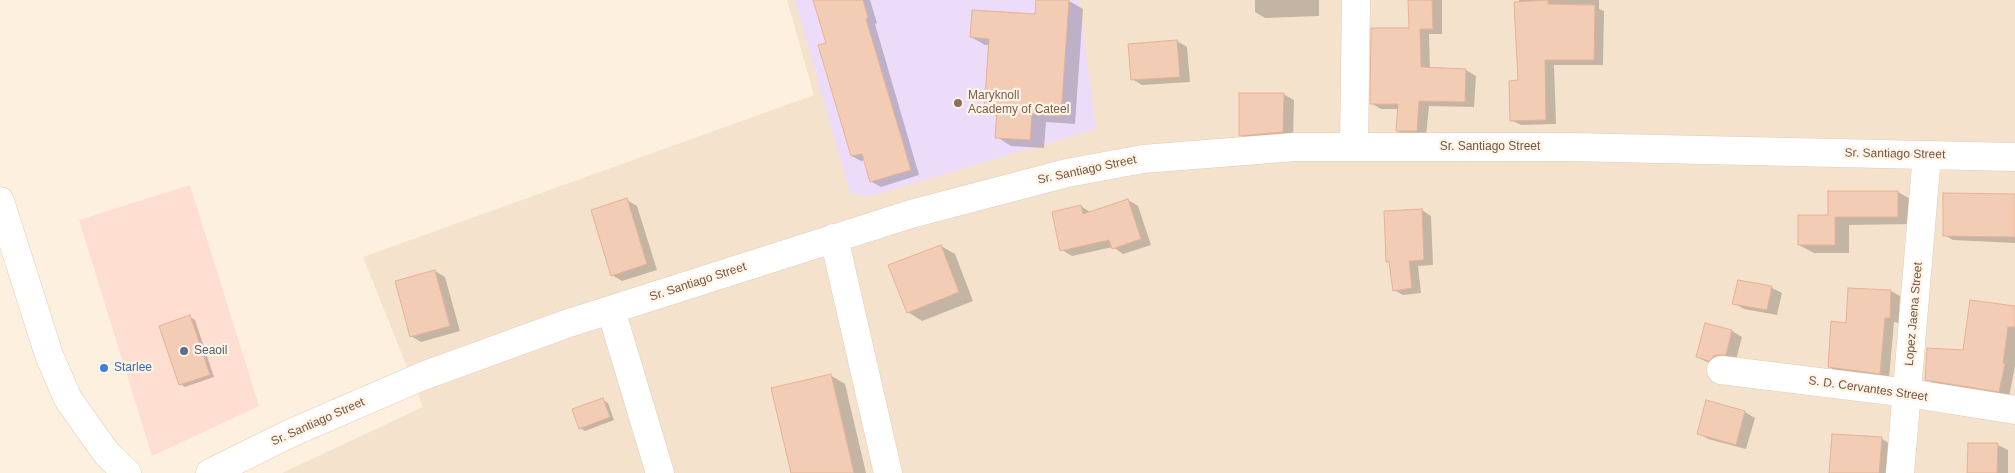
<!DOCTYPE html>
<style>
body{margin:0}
canvas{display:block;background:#fdf0de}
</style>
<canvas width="2015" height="473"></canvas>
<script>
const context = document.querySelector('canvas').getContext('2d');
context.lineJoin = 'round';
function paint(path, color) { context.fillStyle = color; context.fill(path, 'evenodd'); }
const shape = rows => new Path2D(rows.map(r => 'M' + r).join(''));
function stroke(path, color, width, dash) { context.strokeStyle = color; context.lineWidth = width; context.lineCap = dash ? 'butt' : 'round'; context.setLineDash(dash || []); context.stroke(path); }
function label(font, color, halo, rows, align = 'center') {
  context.font = font + ' Arial,sans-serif'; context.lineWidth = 4.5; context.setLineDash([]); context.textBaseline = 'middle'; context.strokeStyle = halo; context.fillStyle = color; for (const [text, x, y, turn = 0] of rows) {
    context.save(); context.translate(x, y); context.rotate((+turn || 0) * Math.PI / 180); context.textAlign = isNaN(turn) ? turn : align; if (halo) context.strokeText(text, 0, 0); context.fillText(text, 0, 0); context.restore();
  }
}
paint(shape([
 [787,0,2015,0,2015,473,282,473,423,407,363,257,814,95]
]), '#f5e2cd');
paint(shape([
 [190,185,259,406,152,456,79,220]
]), '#feded1');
paint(shape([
 [795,0,1079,0,1096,129,868,197,850,193]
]), '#eddcf9');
paint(shape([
 [815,0,870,0,877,23,875,24,919,175,881,187,872,182,865,160,861,161,852,156,828,44],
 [1037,0,1069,1,1083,9,1075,124,1046,122,1044,148,1011,146,997,137,998,117,986,110,990,45,985,45,971,37,1036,15],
 [1255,0,1319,0,1319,16,1265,18,1255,12],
 [1409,0,1442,0,1442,34,1429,34,1430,69,1466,70,1476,76,1474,107,1429,106,1426,136,1407,136,1397,131,1398,109,1381,109,1371,103,1410,29],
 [1519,0,1599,0,1599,9,1604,11,1603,65,1554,65,1556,124,1521,125,1511,120,1519,81],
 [1177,41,1187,47,1190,82,1142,85,1132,79],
 [1283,94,1294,100,1293,138,1250,141,1240,135],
 [1898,192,1912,200,1912,224,1849,225,1849,253,1814,253,1799,245,1830,216],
 [2015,195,2015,243,1953,240,1944,235],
 [627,200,637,206,657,270,622,281,612,275],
 [1128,200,1138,206,1151,245,1123,254,1113,247,1072,256,1062,250,1081,206,1091,213],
 [1422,210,1431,216,1433,265,1418,266,1421,293,1403,295,1394,290,1390,263,1387,261],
 [941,246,955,254,973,301,922,321,908,312],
 [435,271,445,277,460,331,421,342,411,336],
 [1772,288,1782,293,1777,315,1744,309,1734,303],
 [1891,291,1900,296,1899,323,1894,322,1889,378,1839,372,1829,367],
 [2015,309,2015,366,2009,397,1937,385,1926,379],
 [190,317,195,320,214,377,185,387,180,384],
 [1706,324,1732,331,1742,337,1736,360,1719,366,1707,362,1697,357],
 [830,375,845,384,866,473,792,473],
 [603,400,608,403,614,420,585,431,580,428],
 [1745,412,1755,418,1746,449,1708,439,1698,433],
 [1882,439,1892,445,1890,473,1830,473],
 [1998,445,2008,450,2008,473,1968,473]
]), '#0003');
const building = shape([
 [813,0,863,0,868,18,866,19,911,170,870,182,862,154,851,156,818,45,826,43,813,0],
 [1036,0,1069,0,1061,116,1032,114,1030,140,995,138,997,112,984,111,989,39,970,37,972,10,1035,14,1036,0],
 [1408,0,1432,0,1433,29,1420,29,1421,67,1466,69,1465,102,1419,101,1417,131,1396,131,1398,104,1370,104,1371,28,1409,28,1408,0],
 [1548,0,1548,4,1595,5,1594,60,1545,60,1546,120,1510,121,1509,81,1518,80,1514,2,1548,0],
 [1177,40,1180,77,1131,80,1128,44,1177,40],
 [1239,93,1284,93,1283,132,1239,136,1239,93],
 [1828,191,1898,191,1898,217,1835,217,1835,245,1798,245,1798,215,1828,215,1828,191],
 [1943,193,2015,194,2015,237,1943,236,1943,193],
 [627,198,647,264,611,276,591,210,627,198],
 [1128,199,1141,239,1112,249,1109,240,1060,251,1052,212,1081,205,1083,214,1128,199],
 [1422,209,1424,260,1409,261,1412,288,1393,291,1389,262,1386,262,1384,211,1422,209],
 [941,245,959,292,907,313,888,265,941,245],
 [435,270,450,326,410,337,395,281,435,270],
 [1738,280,1772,286,1767,310,1732,304,1738,280],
 [1848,288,1891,290,1890,318,1885,318,1880,374,1828,367,1831,321,1846,323,1848,288],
 [1970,300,2015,306,2015,327,2008,327,2003,363,2005,363,1999,392,1925,380,1927,348,1963,350,1970,300],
 [190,315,210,375,179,385,159,326,190,315],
 [1705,323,1732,330,1726,355,1715,355,1709,361,1696,357,1705,323],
 [831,374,854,473,791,473,771,388,831,374],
 [603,398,610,417,579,429,572,409,603,398],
 [1706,400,1745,411,1736,445,1697,434,1706,400],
 [1832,434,1882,437,1879,473,1829,473,1832,434],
 [1968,443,1998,443,1997,473,1967,473,1968,443]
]);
paint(building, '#f3ccb5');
stroke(building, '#e6b295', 1);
const minor = shape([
 [1354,147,1356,0],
 [0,201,49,355,68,399,107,454,127,473],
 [834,238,888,473],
 [611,310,660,473],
 [1721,370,1908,393,2015,410],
 [210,473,291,433,423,376,566,324,911,214,1067,173,1143,159,1295,147,1570,147,2015,157],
 [1900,473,1927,155]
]);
stroke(minor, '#e1ccba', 29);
stroke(minor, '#fff', 28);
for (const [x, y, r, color] of [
 [958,103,5,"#8d6e63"],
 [184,351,5,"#5c6f8a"],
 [104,368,5,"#3f7fe0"]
]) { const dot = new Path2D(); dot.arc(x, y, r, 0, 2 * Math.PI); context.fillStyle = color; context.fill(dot); stroke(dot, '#fff4e5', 2); }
label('12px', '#785e54', '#fff4e5', [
 ["Maryknoll",968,96],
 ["Academy of Cateel",968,110]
], 'left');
label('12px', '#735546', '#fff4e5', [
 ["Sr. Santiago Street",1490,147],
 ["Sr. Santiago Street",1895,154,1],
 ["Sr. Santiago Street",1087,170,-12],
 ["Sr. Santiago Street",698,282,-18],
 ["Lopez Jaena Street",1914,314,-85],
 ["S. D. Cervantes Street",1868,389,8],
 ["Sr. Santiago Street",318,422,-24]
]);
label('12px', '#4e5e75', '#fff4e5', [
 ["Seaoil",194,351]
], 'left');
label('12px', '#366cbe', '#fff4e5', [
 ["Starlee",114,368]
], 'left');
</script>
